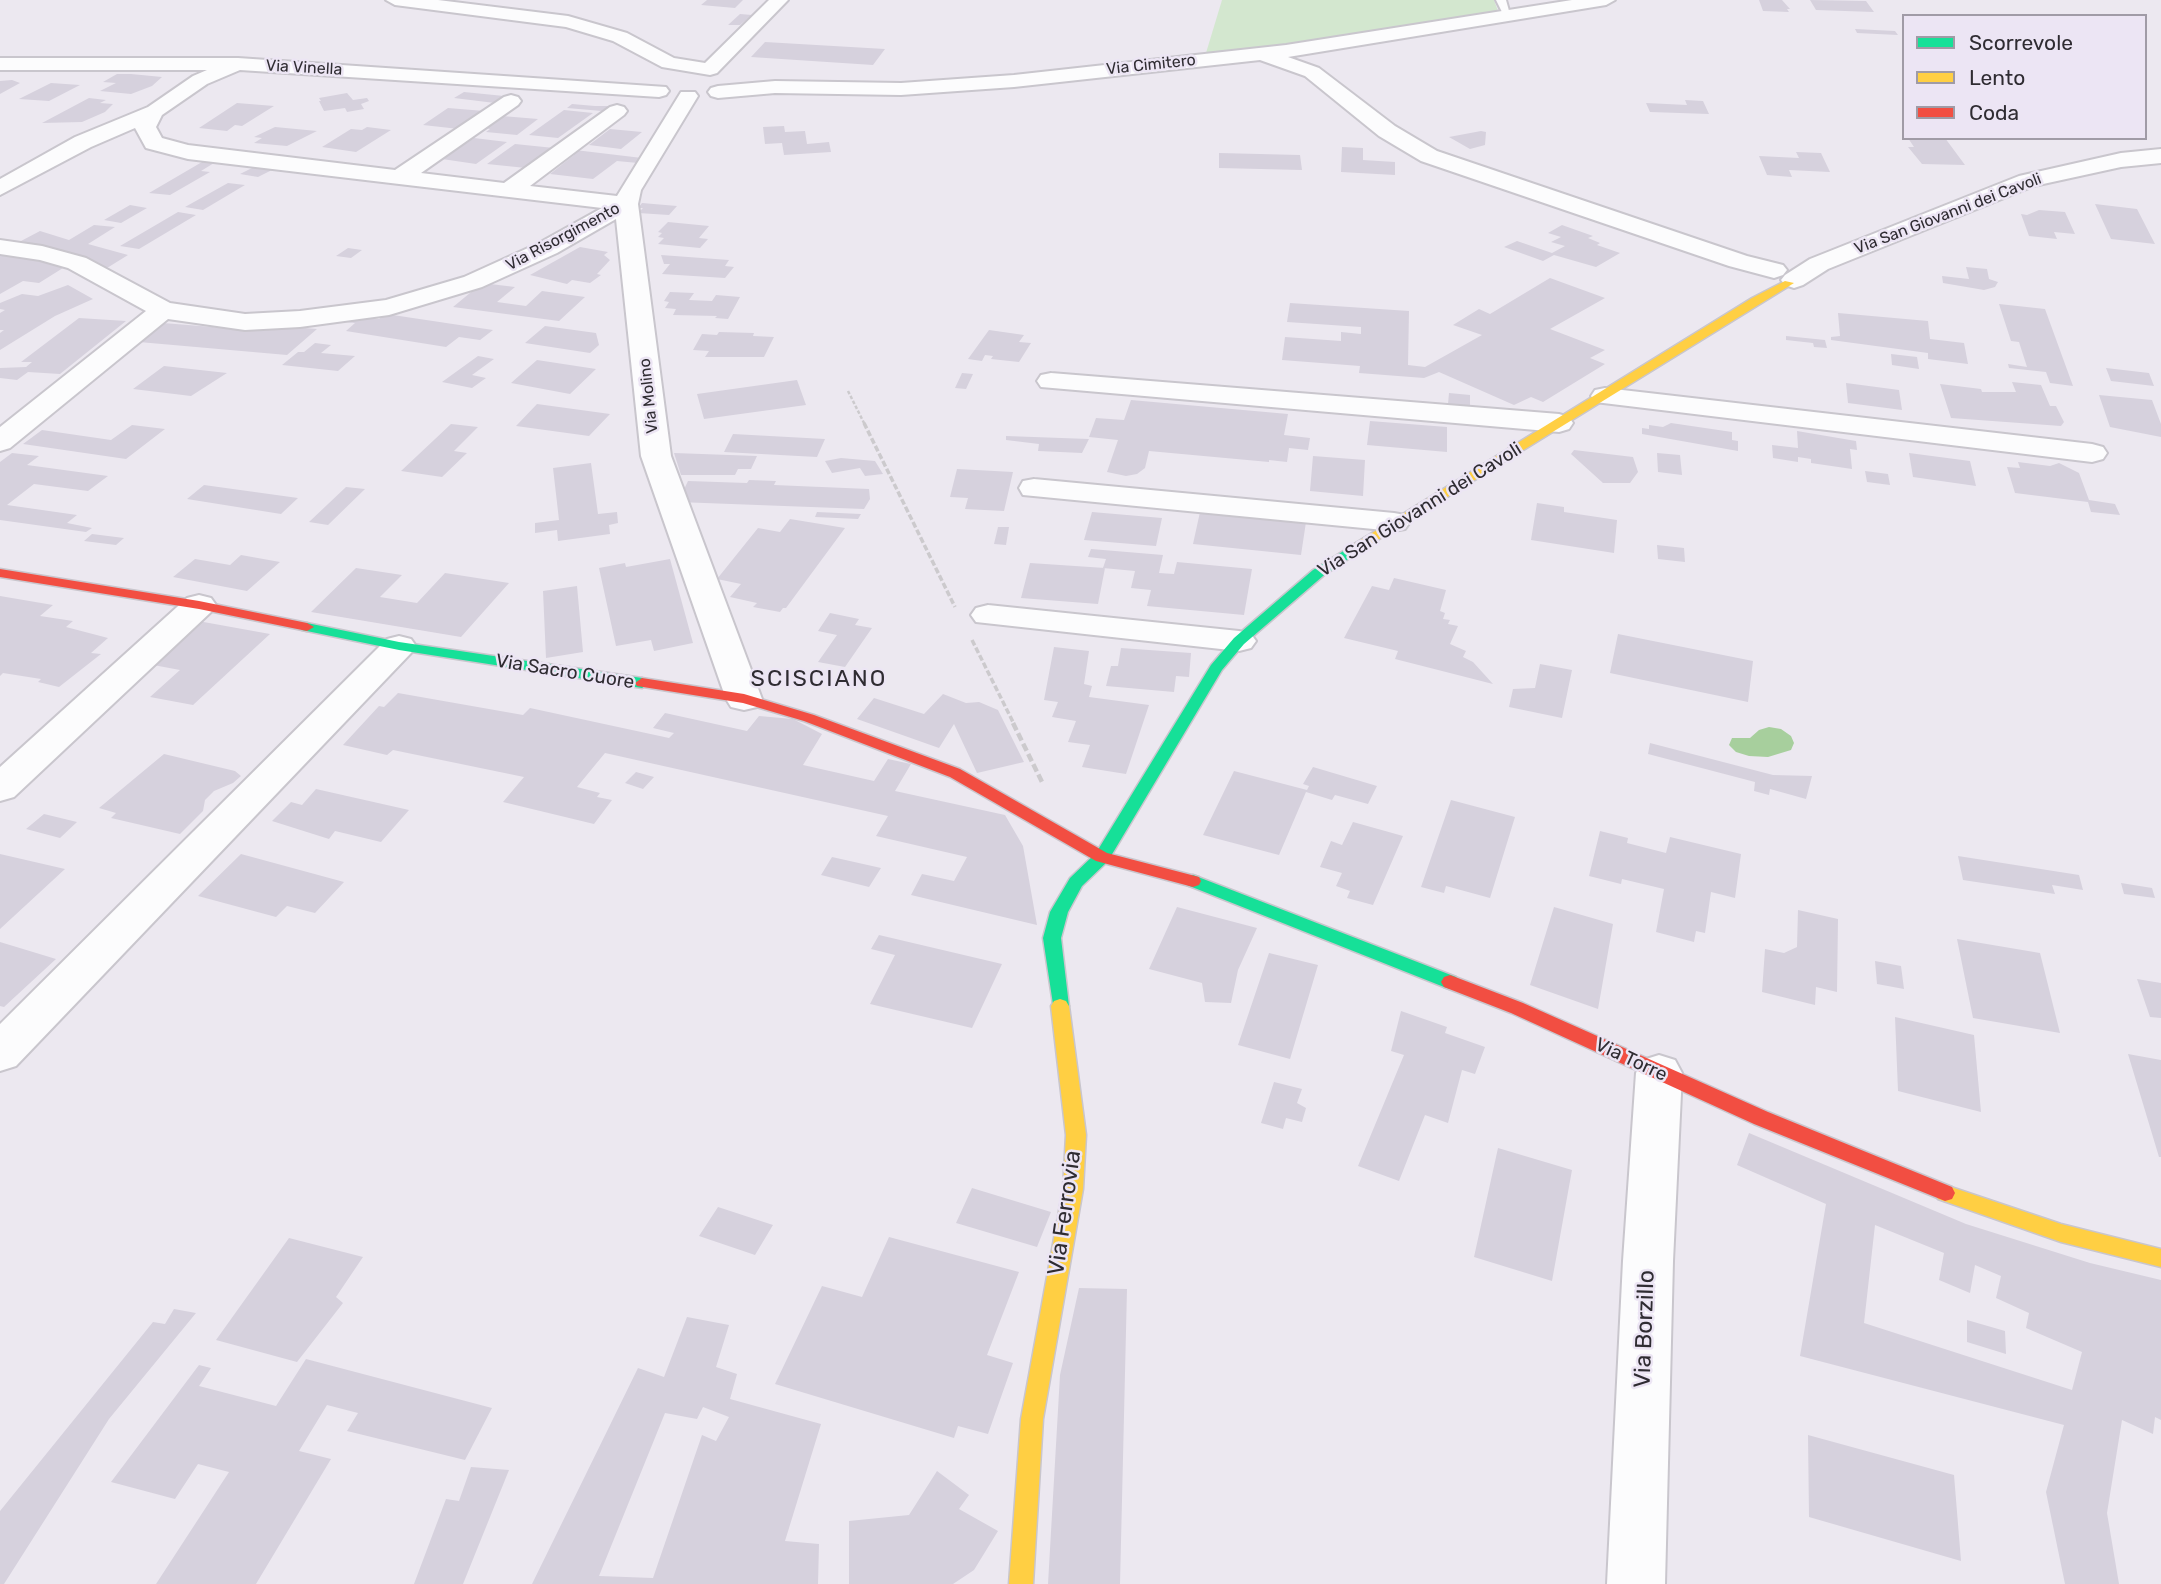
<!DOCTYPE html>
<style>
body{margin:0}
#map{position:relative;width:2161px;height:1584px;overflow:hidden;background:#ece8f0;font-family:Rubik,sans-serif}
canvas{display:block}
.legend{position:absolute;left:1902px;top:14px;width:245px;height:126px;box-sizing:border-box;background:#ece5f4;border:2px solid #a09ba6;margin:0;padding:9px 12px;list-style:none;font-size:21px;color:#2f2c32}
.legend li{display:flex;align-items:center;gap:14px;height:35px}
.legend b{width:35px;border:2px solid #a09ba6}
</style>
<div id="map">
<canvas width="2161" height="1584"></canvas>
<ul class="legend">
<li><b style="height:9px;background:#16e098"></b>Scorrevole</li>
<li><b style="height:9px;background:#ffcf43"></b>Lento</li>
<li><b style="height:9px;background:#f24e42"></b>Coda</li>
</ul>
</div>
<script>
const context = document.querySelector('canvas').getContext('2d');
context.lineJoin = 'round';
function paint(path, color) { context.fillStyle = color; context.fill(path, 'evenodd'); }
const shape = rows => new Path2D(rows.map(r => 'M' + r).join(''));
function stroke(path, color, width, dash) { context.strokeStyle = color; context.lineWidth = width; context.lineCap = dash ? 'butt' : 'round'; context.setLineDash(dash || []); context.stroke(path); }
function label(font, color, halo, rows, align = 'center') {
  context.font = font + ' Rubik,sans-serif'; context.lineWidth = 5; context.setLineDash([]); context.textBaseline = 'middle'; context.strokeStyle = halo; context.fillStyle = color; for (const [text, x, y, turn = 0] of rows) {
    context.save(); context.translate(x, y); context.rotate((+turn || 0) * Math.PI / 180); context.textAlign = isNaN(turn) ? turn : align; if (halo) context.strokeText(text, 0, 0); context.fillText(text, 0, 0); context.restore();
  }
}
paint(shape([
 [1222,0,1494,0,1498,11,1305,42,1206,53]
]), '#d3e7cf');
paint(shape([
 [1769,727,1781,729,1791,736,1794,743,1791,750,1768,757,1749,756,1736,752,1729,745,1732,738,1750,738,1759,730]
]), '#a7cf9d');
paint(shape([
 [707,0,743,0,735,8,701,5],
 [1759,0,1782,0,1790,9,1787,9,1789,12,1763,11],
 [1810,0,1866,1,1874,12,1816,10],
 [740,14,752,15,740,25,728,25],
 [1855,29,1895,31,1898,35,1857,33],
 [765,42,885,49,873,65,751,57],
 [117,74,131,74,162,77,152,86,131,94,100,91,116,83,103,82],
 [12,80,20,83,0,94,0,81],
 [51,83,80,85,49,101,19,99],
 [464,92,504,96,495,103,454,98],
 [347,93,353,100,367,98,369,101,361,104,364,109,347,112,345,108,324,111,319,101,321,101,319,98],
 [89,98,106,100,100,103,113,104,105,112,82,122,42,123],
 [1685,100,1703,101,1709,114,1650,112,1646,103,1687,105],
 [237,103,274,106,242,126,235,125,227,131,199,128],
 [572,104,595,106,609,106,602,111,567,108],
 [448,108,484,111,459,129,423,125],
 [564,110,593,113,558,138,529,135],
 [502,116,538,119,517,135,486,132,490,129,484,128],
 [784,126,785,132,805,131,807,144,829,142,831,152,784,155,782,143,765,144,763,127],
 [275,127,317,131,287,146,254,143,262,138,254,137],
 [367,127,391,130,356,152,322,147,351,129,362,130],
 [610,129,642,132,621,149,589,145],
 [1481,131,1486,132,1485,145,1470,149,1449,137],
 [474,138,507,142,476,164,442,159],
 [1908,138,1945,138,1965,165,1922,164,1908,147,1914,147],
 [515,144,554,148,526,168,487,164],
 [1342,147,1363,148,1363,160,1395,162,1395,175,1341,172],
 [575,150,642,158,638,163,617,161,593,179,550,174,574,155,570,155],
 [1796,152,1821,153,1830,172,1789,170,1792,177,1767,175,1759,156,1799,158],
 [1219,153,1300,155,1302,170,1219,168],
 [202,162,214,163,201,171,210,172,170,195,149,193],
 [254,167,272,170,258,177,240,174],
 [228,183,245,185,203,210,185,207],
 [642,203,677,206,669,215,638,213,643,208,638,208],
 [2095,204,2137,209,2155,244,2111,239],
 [130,205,147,208,121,223,104,220],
 [2039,210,2065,212,2075,234,2054,232,2057,239,2029,236,2021,214,2027,215],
 [178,212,196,215,139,249,120,246],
 [668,222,709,226,699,238,708,239,700,248,658,244,664,238,658,237,662,233,658,232],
 [94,225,115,227,88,244,128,255,107,268,96,262,21,241,40,231,69,240],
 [1562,225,1593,236,1588,238,1600,243,1597,245,1620,253,1596,267,1554,255,1543,261,1504,247,1517,241,1552,253,1565,246,1551,242,1561,237,1548,233],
 [580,247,608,252,604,255,610,260,597,274,601,275,590,283,572,280,567,284,530,275],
 [348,248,362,250,351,258,336,256],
 [0,250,71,263,39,283,23,281,0,294],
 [661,255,729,260,725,266,734,267,725,278,662,274,670,264,664,264],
 [1966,267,1987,269,1989,279,1998,282,1995,287,1984,290,1943,283,1942,276,1969,279],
 [1550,278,1605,298,1550,329,1605,350,1590,358,1605,364,1543,402,1531,397,1514,405,1439,372,1424,378,1359,373,1360,366,1282,360,1285,337,1341,341,1341,332,1361,334,1361,327,1287,322,1290,303,1409,311,1408,365,1425,367,1482,335,1453,325,1479,309,1490,314],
 [482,283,515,287,497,302,526,306,542,291,585,297,559,321,453,307],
 [68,285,93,299,55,316,0,350,0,333,4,330,0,330,0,313,5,310,0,309,0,303,22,294,38,296],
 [670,292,694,293,689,300,712,301,716,295,740,297,728,319,715,318,717,316,673,315,676,309,665,308,669,302,664,301],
 [1999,304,2045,309,2073,386,2050,383,2046,372,2009,368,2008,364,2027,367,2019,342,2011,341],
 [1838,313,1928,321,1930,339,1964,343,1968,364,1928,359,1928,353,1831,340,1831,337,1840,336],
 [386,314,493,330,480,340,459,337,446,347,346,331,355,323,335,321,364,317,379,319],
 [79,318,126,321,60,374,28,372,17,380,0,378,0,368,26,367,32,362,21,362],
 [163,323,263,331,270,325,317,329,287,355,139,342],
 [545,326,596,333,599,345,590,353,525,343],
 [989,330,1024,335,1019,342,1031,343,1019,362,991,359,993,356,985,355,982,361,968,359],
 [719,332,754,333,753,336,774,337,764,357,705,357,709,351,693,350,702,334,717,335],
 [1786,336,1825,340,1827,348,1814,347,1813,343,1786,340],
 [315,343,331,345,321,353,355,356,338,371,282,365,298,352,304,352],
 [1891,354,1917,357,1919,369,1892,365],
 [478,356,494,359,472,375,486,378,472,388,442,382],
 [537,360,596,369,570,394,511,383],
 [164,366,227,373,191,396,133,389],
 [2106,368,2149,373,2154,386,2111,381],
 [962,373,973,374,966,389,955,388],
 [797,380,806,405,704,419,697,394],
 [2012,382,2041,385,2050,406,2056,406,2064,422,2061,426,1951,418,1940,384,1981,389,1982,392,2016,392],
 [1846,383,1899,390,1902,410,1848,403],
 [1449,393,1470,395,1470,406,1448,404],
 [2099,395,2152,400,2161,424,2161,437,2110,427],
 [1131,400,1288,414,1284,435,1310,438,1308,450,1289,448,1287,462,1269,460,1269,462,1149,451,1145,468,1137,474,1126,476,1107,472,1118,440,1089,437,1096,418,1124,420],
 [537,404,610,414,589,436,516,426],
 [1370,421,1447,427,1447,452,1367,445],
 [1671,423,1732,432,1732,440,1738,441,1738,451,1642,434,1642,428,1649,429,1649,425,1663,427],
 [451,424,478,427,454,451,467,453,442,477,401,471],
 [132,425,165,429,126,459,23,444,42,430,111,440],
 [1797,431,1856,441,1857,450,1850,449,1852,469,1811,463,1811,459,1798,457,1798,462,1773,458,1772,445,1798,448],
 [733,434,825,439,817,457,724,452],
 [1006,436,1089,439,1082,453,1038,451,1039,444,1006,440],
 [1574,450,1633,457,1638,472,1630,483,1603,483,1571,454],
 [12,453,39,456,27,465,108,476,88,491,34,484,7,505,77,515,67,523,92,528,86,532,0,520,0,462],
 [674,453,757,456,751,469,738,469,735,475,681,475],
 [1657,453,1680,455,1682,475,1658,472],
 [1909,453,1970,461,1976,486,1913,477],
 [1313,456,1365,460,1363,496,1310,491],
 [841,458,875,461,883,474,865,476,860,468,832,473,825,461],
 [2018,462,2050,466,2059,463,2079,473,2089,500,2115,504,2120,515,2091,512,2088,502,2015,493,2007,467,2020,468],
 [591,463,598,514,617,512,618,523,609,525,610,534,558,541,557,530,535,533,535,523,559,520,553,468],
 [957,469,1013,472,1004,511,965,509,968,498,950,497],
 [1865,471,1888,474,1890,485,1867,482],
 [749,480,776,481,774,485,869,489,870,499,864,509,678,502,688,481,747,483],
 [204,485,298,498,281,514,187,499],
 [346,487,365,489,328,525,309,522],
 [1537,503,1564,507,1564,512,1617,520,1614,553,1531,540],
 [817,512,861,514,858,519,815,517],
 [1092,512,1162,518,1156,546,1084,540],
 [1200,512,1306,522,1301,555,1193,544],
 [790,519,845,528,786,608,783,608,780,612,753,607,757,603,730,597,741,584,717,579,758,528,780,532],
 [998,527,1009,527,1006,545,994,544],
 [92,534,124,538,116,545,84,541],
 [1657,545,1684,548,1685,562,1658,559],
 [1091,549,1163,555,1159,573,1174,574,1177,562,1252,569,1244,615,1147,606,1151,590,1131,588,1135,571,1103,568,1106,559,1088,557],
 [241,555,280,562,247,591,173,577,195,559,230,565],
 [670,559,693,643,654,651,651,640,616,646,599,568,625,563,626,567],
 [1030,563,1105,568,1098,604,1021,598],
 [356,568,402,575,380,597,417,603,445,573,509,583,461,637,311,612],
 [1394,578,1446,590,1440,611,1445,613,1443,619,1450,620,1448,624,1458,626,1450,644,1466,651,1463,657,1473,662,1493,684,1395,659,1398,651,1344,638,1372,586,1389,590],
 [577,586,583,652,546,658,543,591],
 [0,596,53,605,40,616,73,621,66,627,108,638,91,653,101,654,59,687,38,682,41,679,3,673,0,676],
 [830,613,859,619,855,625,872,628,845,667,818,662,837,635,818,631],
 [198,621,270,634,193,705,150,697,180,670,148,664],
 [1618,634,1753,661,1748,702,1610,673],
 [1054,647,1089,651,1084,684,1092,686,1089,697,1149,705,1126,774,1082,767,1090,745,1068,742,1076,721,1052,717,1058,702,1044,700],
 [1121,648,1191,653,1189,677,1176,676,1174,692,1106,686,1111,666,1118,666],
 [1540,664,1572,670,1562,718,1509,707,1513,689,1535,688],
 [398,693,523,715,530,708,669,738,674,733,653,728,665,713,747,731,759,716,793,719,822,734,803,765,874,781,888,759,911,764,895,791,1005,815,1023,846,1037,925,911,895,922,874,954,881,967,857,876,836,888,816,605,753,577,787,600,793,597,797,612,800,594,824,503,802,524,777,393,750,387,755,343,745,379,706,384,707],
 [943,694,966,703,979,702,998,710,1024,762,977,773,954,724,939,748,857,719,874,698,924,714],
 [1650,743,1773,775,1812,776,1806,799,1770,789,1769,795,1754,791,1755,782,1648,754],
 [164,754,235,771,241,776,233,783,214,791,205,800,203,811,180,834,111,818,116,813,99,808],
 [1313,767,1377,786,1368,804,1335,795,1332,800,1306,792,1279,855,1203,835,1234,771,1307,790,1309,786,1303,784],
 [636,772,654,777,643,789,625,783],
 [316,789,409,810,381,842,335,831,329,839,272,821,291,802,302,805],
 [1451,800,1515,817,1490,898,1446,886,1444,893,1421,887],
 [44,814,77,822,60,838,26,829],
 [1353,822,1403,836,1373,905,1347,898,1350,891,1336,886,1342,873,1320,867,1331,841,1342,845],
 [1600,831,1628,838,1627,843,1666,853,1670,837,1741,854,1735,898,1711,892,1705,933,1696,931,1694,942,1656,932,1664,889,1622,879,1621,884,1589,876],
 [0,854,65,869,0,929],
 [241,854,344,882,315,913,287,906,276,917,198,896],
 [1958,856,2079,875,2083,890,2052,885,2055,894,1963,880],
 [832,857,881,868,869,887,821,875],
 [2121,883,2152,888,2155,898,2124,894],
 [1177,907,1257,928,1238,970,1231,1003,1205,1002,1202,983,1149,969],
 [1554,907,1613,924,1598,1009,1530,985],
 [1798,910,1838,919,1837,992,1816,987,1815,1005,1762,992,1765,949,1784,953,1797,947],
 [879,935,1002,964,972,1028,870,1004,895,955,871,949],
 [1957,939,2040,953,2060,1033,1973,1018],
 [0,942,56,959,4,1007,0,1006],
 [1269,953,1318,965,1290,1059,1238,1045],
 [1875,961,1901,966,1904,989,1877,984],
 [2137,979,2161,983,2161,1018,2150,1017],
 [1401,1011,1447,1027,1445,1033,1485,1047,1475,1074,1462,1070,1448,1123,1425,1115,1399,1181,1358,1166,1404,1055,1391,1051],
 [1895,1017,1974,1035,1981,1112,1898,1091],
 [2128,1054,2161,1060,2161,1157,2159,1157],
 [1274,1082,1302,1089,1297,1103,1306,1108,1302,1122,1286,1118,1283,1129,1261,1123],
 [1749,1133,1966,1224,2090,1263,2161,1280,2161,1420,2155,1417,2153,1434,2122,1420,2107,1513,2119,1584,2065,1584,2046,1492,2064,1425,1800,1356,1826,1204,1737,1165],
 [1875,1225,1944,1253,1939,1280,1970,1293,1975,1265,2001,1276,1996,1298,2029,1313,2026,1328,2082,1352,2072,1390,1864,1323],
 [1498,1148,1572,1170,1552,1281,1474,1257],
 [972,1188,1051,1212,1037,1247,956,1223],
 [718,1207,773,1225,755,1255,699,1236],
 [889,1237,1019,1272,987,1355,1013,1363,988,1434,958,1426,954,1438,775,1384,822,1286,862,1297],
 [289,1238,363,1257,336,1297,343,1303,297,1362,216,1340],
 [1079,1288,1127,1289,1120,1584,1048,1584,1060,1375],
 [174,1309,196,1313,109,1419,4,1584,0,1584,0,1511,153,1322,165,1324],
 [687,1317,729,1325,716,1367,737,1374,730,1399,821,1424,785,1541,819,1544,818,1584,532,1584,638,1368,664,1377],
 [703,1407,729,1417,716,1441,702,1435,653,1578,599,1576,665,1413,697,1419],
 [1967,1320,2005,1331,2006,1354,1967,1342],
 [306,1359,492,1408,465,1460,347,1431,358,1413,327,1405,299,1451,331,1459,256,1584,156,1584,229,1472,198,1464,175,1499,111,1482,199,1365,211,1368,199,1386,276,1406],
 [1808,1435,1954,1475,1961,1561,1809,1517],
 [471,1467,509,1470,463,1584,414,1584,446,1499,459,1501],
 [937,1471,969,1495,959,1509,998,1531,974,1570,953,1584,849,1584,849,1521,909,1515]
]), '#d6d1dd');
const lane = shape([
 [1496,0,1506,0,1511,18,1505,18,1496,0]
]);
const street = shape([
 [386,0,438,0,568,16,627,33,674,58,705,63,769,0,788,0,717,73,710,75,662,67,613,41,566,27,395,5,386,0],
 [1572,0,1615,0,1606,5,1288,57,1319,68,1395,126,1437,151,1747,256,1783,265,1787,270,1783,275,1774,278,1729,266,1421,161,1379,136,1305,76,1260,60,1014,87,901,95,775,93,718,98,711,96,708,92,711,88,718,86,775,81,901,83,1014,75,1286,45,1572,0],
 [0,58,238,58,666,87,669,91,666,95,659,97,240,70,207,84,162,115,156,127,162,138,188,145,395,170,504,97,511,95,518,97,521,101,518,105,421,173,504,183,610,107,617,105,624,107,627,111,624,115,530,186,617,196,681,92,695,92,698,96,641,190,638,204,671,456,762,699,757,707,744,710,731,707,726,699,641,456,616,219,557,253,482,287,389,315,300,327,245,330,168,319,10,448,0,451,0,427,146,311,68,268,40,260,0,254,0,240,42,246,86,258,170,303,245,314,300,311,386,300,464,277,539,243,602,208,188,159,146,148,135,128,91,147,0,195,0,179,75,137,148,107,193,76,207,70,0,70,0,58],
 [2161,149,2161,163,2121,167,2034,186,1828,269,1803,285,1794,288,1785,285,1781,280,1785,275,1810,259,2019,176,2121,153,2161,149],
 [1051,373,1559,414,1569,417,1573,423,1569,429,1559,432,1041,387,1037,381,1041,375,1051,373],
 [1605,388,2092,444,2103,447,2107,453,2103,459,2092,462,1595,402,1591,396,1595,390,1605,388],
 [1034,479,1394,513,1405,515,1410,522,1405,529,1394,531,1023,495,1019,488,1023,481,1034,479],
 [199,595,211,598,216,605,211,612,14,797,0,801,0,767,187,598,199,595],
 [988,605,1239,631,1251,634,1256,641,1251,648,1239,651,976,622,971,615,976,608,988,605],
 [399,636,411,639,416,646,411,653,16,1066,0,1071,0,1024,387,639,399,636],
 [1659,1055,1675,1060,1682,1073,1673,1261,1665,1584,1607,1584,1623,1261,1636,1073,1643,1060,1659,1055]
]);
const fast = shape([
 [1358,542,1363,543,1363,549,1323,576,1244,644,1222,670,1108,861,1082,886,1068,912,1061,938,1069,1006,1066,1011,1060,1013,1054,1011,1043,938,1050,912,1070,878,1096,853,1211,665,1234,638,1313,570,1358,542],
 [307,623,399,642,642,678,649,683,642,688,399,650,302,630,300,627,302,624,307,623],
 [1193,875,1456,977,1459,982,1456,987,1450,989,1444,987,1187,885,1185,881,1187,877,1193,875]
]);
const slow = shape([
 [1785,281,1794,283,1363,549,1358,550,1351,546,1752,298,1785,281],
 [1060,999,1066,1001,1069,1006,1086,1135,1083,1189,1043,1419,1033,1584,1009,1584,1021,1419,1063,1189,1066,1135,1051,1006,1054,1001,1060,999],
 [1945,1185,2061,1224,2161,1249,2161,1267,2061,1242,1938,1199,1935,1193,1938,1187,1945,1185]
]);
const jam = shape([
 [0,569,199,601,307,623,314,627,307,631,199,609,0,577,0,569],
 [642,678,744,694,814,715,960,769,1107,853,1199,877,1201,881,1199,885,1193,887,1096,861,950,777,804,721,743,703,637,686,635,683,642,678],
 [1450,975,1523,1003,1768,1112,1952,1187,1955,1193,1952,1199,1945,1201,1754,1124,1511,1013,1444,987,1441,982,1444,977,1450,975]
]);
stroke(lane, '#c9c6cd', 4);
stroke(street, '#c9c6cd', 4);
stroke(fast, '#c9c6cd', 3);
stroke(slow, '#c9c6cd', 3);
stroke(jam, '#c9c6cd', 3);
stroke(shape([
 [848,391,865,425]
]), '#cccacd', 2.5, [3.5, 2]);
stroke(shape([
 [864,423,955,607],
 [972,640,1014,724]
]), '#cccacd', 3.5, [6, 2.5]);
stroke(shape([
 [1013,723,1042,782]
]), '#cccacd', 4.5, [8, 3.5]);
paint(lane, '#fcfcfd');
paint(street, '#fcfcfd');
paint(fast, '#16e098');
paint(slow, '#ffcf43');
paint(jam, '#f24e42');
label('16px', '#2f2c32', '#ece5f4', [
 ["Via Cimitero",1151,65,-6],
 ["Via Vinella",304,68,3],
 ["Via San Giovanni dei Cavoli",1948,214,-21],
 ["Via Risorgimento",563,237,-28],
 ["Via Molino",649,396,-96]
]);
label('19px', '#2f2c32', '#ece5f4', [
 ["Via San Giovanni dei Cavoli",1420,510,-32],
 ["Via Sacro Cuore",565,672,9],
 ["Via Torre",1631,1060,25]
]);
context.letterSpacing = '2px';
label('23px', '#2f2c32', '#ece5f4', [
 ["SCISCIANO",819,679]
]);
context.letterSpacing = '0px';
label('23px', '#2f2c32', '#ece5f4', [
 ["Via Ferrovia",1065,1213,-82],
 ["Via Borzillo",1645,1329,-88]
]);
</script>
